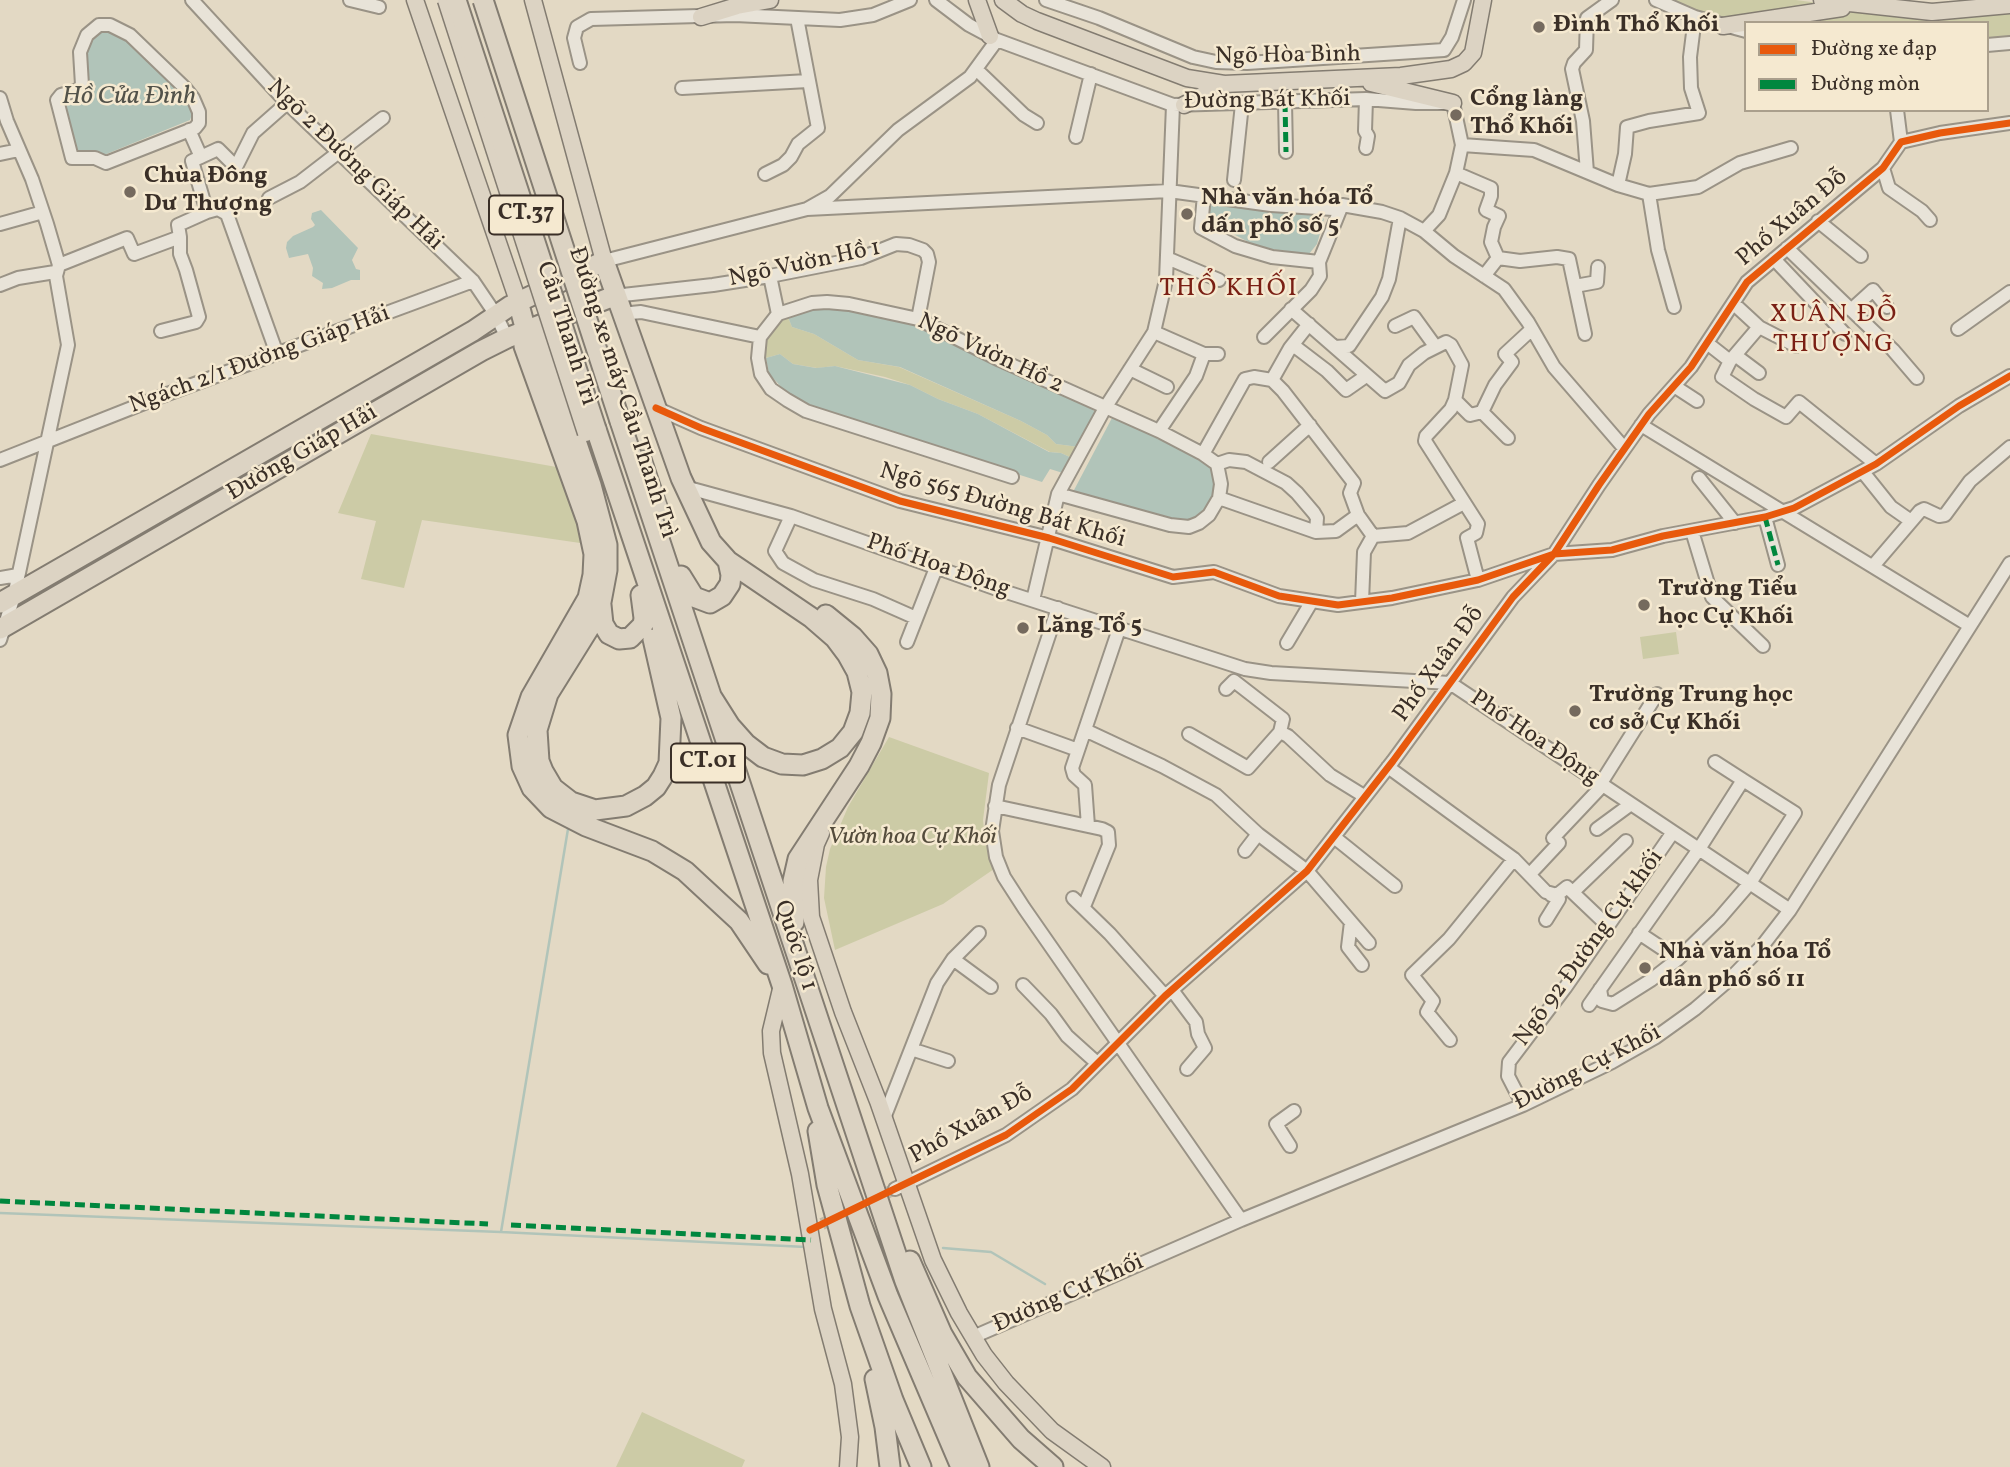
<!DOCTYPE html>
<meta charset="utf-8">
<style>
body{margin:0}
#map{position:relative;width:2010px;height:1467px;overflow:hidden;background:#e3d9c4;font-family:Vollkorn,serif}
canvas{display:block}
.legend{position:absolute;left:1744px;top:21px;width:245px;height:91px;box-sizing:border-box;background:#f5e9d0;border:2px solid #aa9f8c;margin:0;padding:9px 12px;list-style:none;font-size:21px;color:#3a2f27}
.legend li{display:flex;align-items:center;gap:14px;height:35px}
.legend b{width:35px;border:2px solid #aa9f8c}
</style>
<div id="map">
<canvas width="2010" height="1467"></canvas>
<ul class="legend">
<li><b style="height:9px;background:#e8590c"></b>Đường xe đạp</li>
<li><b style="height:9px;background:#00873e"></b>Đường mòn</li>
</ul>
</div>
<script>
const context = document.querySelector('canvas').getContext('2d');
context.lineJoin = 'round';
function paint(path, color) { context.fillStyle = color; context.fill(path, 'evenodd'); }
const shape = rows => new Path2D(rows.map(r => 'M' + r).join(''));
function stroke(path, color, width, dash) { context.strokeStyle = color; context.lineWidth = width; context.lineCap = dash ? 'butt' : 'round'; context.setLineDash(dash || []); context.stroke(path); }
function label(font, color, halo, rows, align = 'center') {
  context.font = font + ' Vollkorn,serif'; context.lineWidth = 5; context.setLineDash([]); context.textBaseline = 'middle'; context.strokeStyle = halo; context.fillStyle = color; for (const [text, x, y, turn = 0] of rows) {
    context.save(); context.translate(x, y); context.rotate((+turn || 0) * Math.PI / 180); context.textAlign = isNaN(turn) ? turn : align; if (halo) context.strokeText(text, 0, 0); context.fillText(text, 0, 0); context.restore();
  }
}
paint(shape([
 [1665,0,1796,0,1834,5,1739,20,1715,19],
 [1849,10,1877,14,2010,10,2010,40,1987,42,1987,23,1769,23],
 [788,317,792,327,814,334,858,360,899,367,1021,421,1047,435,1056,444,1079,447,1072,458,1061,453,1050,452,978,414,938,399,910,385,885,377,835,366,817,368,793,364,780,354,766,358,764,353,766,338,779,321],
 [371,434,562,468,587,544,422,520,404,588,361,579,376,521,338,513],
 [1676,632,1679,654,1643,659,1640,637],
 [889,737,989,773,983,820,986,845,994,869,943,904,835,950,824,898,826,867,830,849,848,807],
 [642,1412,745,1460,742,1467,616,1467]
]), '#cccba6');
paint(shape([
 [100,29,123,34,187,98,193,111,190,120,104,155,96,152,83,155,75,153,61,101,75,96,84,48],
 [1213,201,1321,216,1324,219,1317,244,1309,254,1270,249,1252,244,1211,222,1209,212],
 [321,210,358,248,352,260,356,269,360,270,360,280,351,280,332,288,322,289,323,283,312,276,313,268,308,254,289,258,286,248,287,242,293,236,313,227,315,225,311,219,312,213],
 [821,305,904,319,1092,408,1096,414,1079,447,1056,444,1047,435,1021,421,900,367,858,360,814,334,792,327,788,317],
 [780,354,793,364,816,368,835,366,910,385,938,399,978,414,1049,452,1061,453,1072,458,1063,473,1050,469,1042,482,816,410,788,394,769,374,766,358],
 [1113,416,1190,451,1207,464,1214,474,1217,485,1214,498,1200,517,1183,523,1073,492]
]), '#b1c4b9');
stroke(shape([
 [0,1213,501,1232,806,1247],
 [501,1232,568,829],
 [943,1248,991,1252,1045,1284]
]), '#b1c4b9', 2.5);
stroke(shape([
 [822,1224,895,1189]
]), '#c1b7a5', 12, [12, 6]);
const minor = shape([
 [192,0,287,103,473,281,496,315,507,338],
 [350,0,379,7],
 [936,0,969,25,997,40,1173,105,1366,99,1416,103,1453,103,1462,145,1456,173,1439,215,1424,231],
 [1046,0,1099,18,1193,57,1216,62,1247,63,1444,50,1452,37,1464,0],
 [1656,0,1695,17,1746,31],
 [99,25,110,25,130,35,185,88,193,98,199,112,199,123,195,128,106,163,95,158,72,158,57,100,61,95,78,90,82,85,80,52,87,35,99,25],
 [1987,45,2010,43],
 [580,63,574,38,577,27,591,19,735,15,840,20,873,15,910,0],
 [977,70,1024,115,1037,123],
 [682,88,808,81],
 [0,98,7,121,32,179,47,224,59,265,56,276,68,345,14,596,0,640],
 [1285,102,1286,152],
 [1897,110,1901,142],
 [189,130,201,157],
 [1076,137,1091,74],
 [1462,145,1534,150,1618,185,1649,194,1658,250,1674,307],
 [1366,148,1368,136,1365,131,1366,99],
 [0,154,19,150],
 [1883,168,1889,188,1922,211,1930,220],
 [1587,172,1583,121,1572,69,1574,63,1586,50,1587,18,1612,0],
 [1456,173,1491,188,1491,196,1486,210,1499,216,1494,227,1491,242,1498,258],
 [765,174,783,165,791,157,798,144,818,128,797,18],
 [1234,180,1242,104],
 [1618,185,1625,154,1627,127,1649,121,1699,113,1691,88,1690,57,1695,17],
 [1649,194,1698,187,1740,163,1791,148],
 [1204,195,1201,228,1235,246,1272,257,1319,262,1342,205],
 [269,198,300,182,383,118],
 [807,209,1169,191,1271,205,1333,209,1342,205,1382,212,1400,218,1424,231,1454,256,1504,289,1528,322,1554,367,1624,448],
 [207,212,218,209,227,214,277,354],
 [1818,221,1861,256],
 [0,224,43,212],
 [1787,248,1893,350,1917,378],
 [1167,258,1219,280],
 [1774,259,1845,334],
 [604,261,807,209,830,196,898,130,970,77,997,40],
 [59,265,127,238,134,254,180,237,178,225,207,212,192,161,218,149,236,167,253,133,287,103],
 [770,276,778,314],
 [1484,276,1498,258,1520,261,1557,257,1569,259,1585,334],
 [0,285,18,278,55,272],
 [1575,286,1597,282,1598,267],
 [614,296,713,285,770,276,861,258,896,244,909,245,923,250,927,254,929,262,918,319],
 [1733,303,1759,327,1796,346],
 [1291,309,1385,391,1399,383,1409,365,1424,353,1446,342,1451,345,1462,365,1455,400,1451,409,1426,436,1425,441,1478,524,1476,533,1467,538,1478,580],
 [1851,310,1873,290,1887,307],
 [621,314,641,312,760,337],
 [1395,326,1414,317,1435,346],
 [1958,329,2010,292],
 [161,331,196,322,199,317,186,270,180,254,180,237],
 [1154,332,1204,354,1218,354],
 [1264,337,1311,290,1320,276,1319,262],
 [1707,343,1730,361,1722,377,1754,399,1786,417,1799,402,1876,464],
 [1293,345,1327,371,1346,390,1366,376],
 [1335,347,1349,346,1382,297,1389,279,1400,218],
 [1735,355,1759,373],
 [1730,361,1759,327],
 [1130,369,1167,387],
 [1272,380,1283,391,1354,483,1350,493,1358,515,1373,536,1408,533,1464,503],
 [1674,386,1697,401],
 [1455,400,1470,415,1482,412,1495,385,1512,362,1505,354,1532,329],
 [656,408,701,428,900,501,1049,538,1173,577,1214,572,1279,596,1338,605,1392,598,1478,580,1554,554,1612,550,1663,536,1765,517,1794,508,1876,464,1959,406,2010,376],
 [1482,412,1508,438],
 [1641,425,1970,626],
 [1159,431,1196,376,1204,354],
 [1203,454,1245,379,1254,377,1272,380,1290,348,1309,324],
 [0,460,162,396,473,281],
 [1269,462,1310,425],
 [1217,464,1229,460,1246,462,1286,483,1297,493,1314,513,1317,518,1316,532],
 [1863,472,1891,507,1911,521],
 [1012,477,806,411,787,400,771,389,761,374,758,358,760,337,778,314,812,303,827,302,849,304,918,319,1000,360,1159,431,1203,454,1217,464,1221,484,1219,498,1209,515,1199,523,1189,527,1170,525,1058,494],
 [1699,478,1735,523],
 [685,487,791,516,997,589,1245,669,1271,673,1450,683,1790,910],
 [1219,498,1316,532,1336,531,1358,515],
 [791,516,775,551,783,563,814,580,873,599,916,618],
 [1765,517,1778,565],
 [1692,531,1712,597,1763,646],
 [1873,566,1920,511,1924,509,1939,516,1945,515,1970,481,2010,447],
 [0,578,18,575],
 [1033,600,1058,494,1105,408,1154,332,1166,280,1173,105],
 [1362,602,1364,552,1373,536],
 [1058,608,999,785,992,831,996,857,1004,877,1024,908,1241,1220],
 [907,642,936,568],
 [1287,643,1312,601],
 [1226,689,1234,681,1283,719,1280,732],
 [1017,728,1078,750],
 [1085,730,1162,766,1216,795,1258,834],
 [1280,732,1288,736,1330,775,1364,796],
 [1189,734,1248,768,1280,732],
 [1388,767,1514,859,1546,892,1557,895,1567,887,1608,926],
 [1601,783,1657,694],
 [995,806,1102,829,1108,832,1109,845,1085,904],
 [1088,826,1085,785,1074,775,1072,768,1119,629],
 [1597,829,1631,804],
 [1334,837,1395,886],
 [1245,851,1258,834,1307,871,1369,943],
 [1530,874,1559,843,1553,838,1603,785],
 [1573,892,1626,841],
 [1073,898,1110,934,1165,996],
 [1546,920,1559,899,1551,895],
 [1351,922,1348,947,1362,965],
 [1639,933,1678,959],
 [953,959,991,987],
 [1023,985,1051,1014,1067,1036,1097,1063],
 [1600,989,1602,1001,1613,1004,1651,980,1678,959,1719,919,1750,883,1795,813,1743,780],
 [1172,990,1196,1022,1198,1034,1205,1048,1187,1069],
 [1589,1005,1699,849,1743,780,1715,762],
 [1450,1040,1427,1012,1433,1001,1412,975,1449,939,1514,859],
 [911,1049,948,1061],
 [1523,1105,1508,1076,1509,1062,1565,988,1673,832],
 [884,1118,937,983,953,959,979,933],
 [1290,1146,1276,1124,1294,1111],
 [895,1189,1006,1135,1072,1089,1165,996,1307,871,1393,761,1513,597,1554,554,1599,485,1649,414,1691,367,1747,282,1883,168,1901,142,1940,133,2010,123],
 [973,1337,1241,1220,1523,1105,1612,1062,1656,1037,1695,1009,1730,979,1763,945,1790,910,2010,563]
]);
const major = shape([
 [415,0,518,301],
 [533,0,604,261],
 [977,0,990,36],
 [1003,0,1022,14,1037,21,1187,78,1224,84,1401,76,1451,69,1464,63,1473,53,1483,0],
 [1822,0,1932,12,2010,5],
 [701,17,737,6,770,0],
 [1723,26,1842,8],
 [1371,83,1453,103],
 [1184,105,1224,84],
 [643,459,659,507],
 [821,833,816,844,809,880,811,917,843,1012,878,1101,933,1260,959,1313,984,1355,1006,1383,1052,1431,1102,1467],
 [782,985,771,1031,772,1053,800,1174,823,1309,843,1384,850,1437,848,1467]
]);
const highway = shape([
 [518,301,526,331,524,346,587,521,594,554,593,575,588,598,531,697,518,735,522,766,532,788,551,808,586,826,652,851,685,871,739,921,768,964],
 [526,331,542,341,591,485,607,545,607,570,601,602,591,625,548,694,537,730,539,761,543,771,553,788,571,802,595,810,626,806,645,796,656,787,663,776,669,763,671,718,653,639],
 [620,421,905,1281,979,1467],
 [596,429,782,985,818,1108,888,1296,961,1467],
 [681,576,694,597,710,603,722,596,730,584,731,575,728,561],
 [0,603,473,331,510,306,604,261,681,478,711,542,728,561,812,618,835,638,847,654,857,672,862,692,860,713,853,732,840,748,822,759,803,765,782,764,763,757,746,744,730,726,711,696],
 [601,605,603,624,609,634,619,639,630,638,643,625,644,618,641,595],
 [0,629,481,351,507,338,614,296],
 [794,922,793,881,798,859,859,766,871,743,880,718,881,694,877,673,868,654,853,637,826,615],
 [818,1131,827,1185,860,1306,893,1400,921,1467],
 [910,1261,942,1334,967,1377,1021,1439,1053,1467],
 [875,1379,885,1427,890,1467]
]);
stroke(minor, '#9a9386', 16);
stroke(major, '#837c71', 19);
stroke(highway, '#837c71', 23);
stroke(minor, '#e8e3d8', 12);
stroke(major, '#dcd3c3', 16);
stroke(highway, '#dcd3c3', 19);
const majorBridge = shape([
 [446,0,586,433]
]);
const highwayBridge = shape([
 [456,0,596,429],
 [483,0,620,421]
]);
stroke(majorBridge, '#837c71', 19, []);
stroke(highwayBridge, '#837c71', 23, []);
stroke(majorBridge, '#dcd3c3', 16);
stroke(highwayBridge, '#dcd3c3', 19);
stroke(shape([
 [1285,102,1286,152],
 [1765,517,1778,565],
 [0,1201,488,1224],
 [511,1225,811,1240]
]), '#00873e', 5, [10, 5]);
stroke(shape([
 [656,408,701,428,900,501,1049,538,1173,577,1214,572,1279,596,1338,605,1392,598,1478,580,1554,554,1612,550,1663,536,1765,517,1794,508,1876,464,1959,406,2010,376],
 [810,1230,1006,1135,1072,1089,1165,996,1307,871,1393,761,1513,597,1554,554,1599,485,1649,414,1691,367,1747,282,1883,168,1901,142,1940,133,2010,123]
]), '#e8590c', 7);
for (const [x, y, r, color] of [
 [1539,27,7,"#756a5e"],
 [1456,115,7,"#756a5e"],
 [130,192,7,"#756a5e"],
 [1187,214,7,"#756a5e"],
 [1644,605,7,"#756a5e"],
 [1023,628,7,"#756a5e"],
 [1575,711,7,"#756a5e"],
 [1645,968,7,"#756a5e"]
]) { const dot = new Path2D(); dot.arc(x, y, r, 0, 2 * Math.PI); context.fillStyle = color; context.fill(dot); stroke(dot, '#f5e9d0', 2.5); }
for (const [x, y, w] of [
 [526,215,74],
 [708,763,74]
]) { const box = new Path2D(); box.roundRect(x - w / 2, y - 19.5, w, 39, 5); context.fillStyle = '#f5e9d0'; context.fill(box); stroke(box, '#3a2f27', 2); }
label('bold 23px', '#3a2f27', null, [
 ["CT.37",526,215],
 ["CT.01",708,763]
]);
label('bold 24px', '#3a2f27', '#f5e9d0', [
 ["Đình Thổ Khối",1553,27],
 ["Cổng làng",1470,101],
 ["Thổ Khối",1470,129],
 ["Chùa Đông",144,178],
 ["Dư Thượng",144,206],
 ["Nhà văn hóa Tổ",1201,200],
 ["dấn phố số 5",1201,228],
 ["Trường Tiểu",1658,591],
 ["học Cự Khối",1658,619],
 ["Lăng Tổ 5",1037,628],
 ["Trường Trung học",1589,697],
 ["cơ sở Cự Khối",1589,725],
 ["Nhà văn hóa Tổ",1659,954],
 ["dân phố số 11",1659,982]
], 'left');
label('24px', '#3a2f27', '#f5e9d0', [
 ["Ngõ Hòa Bình",1288,57,-1],
 ["Đường Bát Khối",1267,102,-1],
 ["Ngõ 2 Đường Giáp Hải",354,166,44],
 ["Phố Xuân Đỗ",1793,219,-40],
 ["Ngõ Vườn Hồ 1",805,265,-12],
 ["Cầu Thanh Trì",565,334,72],
 ["Ngõ Vườn Hồ 2",990,355,25],
 ["Ngách 2/1 Đường Giáp Hải",260,361,-20],
 ["Đường xe máy Cầu Thanh Trì",621,393,72],
 ["Đường Giáp Hải",303,454,-30],
 ["Ngõ 565 Đường Bát Khối",1002,507,16],
 ["Phố Hoa Động",938,567,19],
 ["Phố Xuân Đỗ",1440,665,-54],
 ["Phố Hoa Động",1534,739,34],
 ["Quốc lộ 1",794,946,72],
 ["Ngõ 92 Đường Cự khối",1590,949,-54],
 ["Đường Cự Khối",1588,1069,-27],
 ["Phố Xuân Đỗ",972,1126,-29],
 ["Đường Cự Khối",1069,1295,-24]
]);
label('italic 24px', '#544c3c', '#f5e9d0', [
 ["Vườn hoa Cự Khối",912,839]
]);
label('italic 26px', '#52524a', '#f5e9d0', [
 ["Hồ Cửa Đình",129,98]
]);
context.letterSpacing = '2px';
label('26px', '#7a1f14', '#f5e9d0', [
 ["THỔ KHỐI",1229,290],
 ["XUÂN ĐỖ",1834,316],
 ["THƯỢNG",1834,346]
]);
context.letterSpacing = '0px';
</script>
